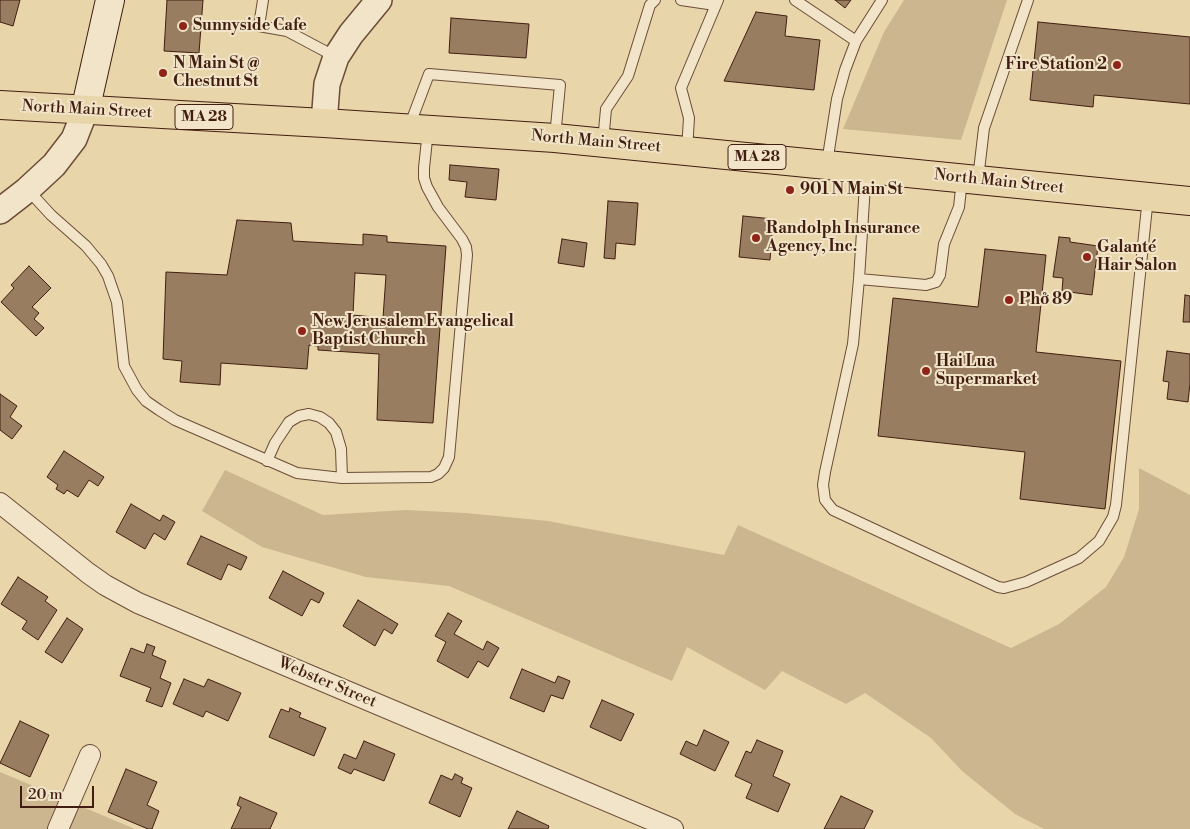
<!DOCTYPE html>
<meta charset="utf-8">
<style>
body{margin:0}
#map{position:relative;width:1190px;height:829px;overflow:hidden;background:#e9d5aa;font-family:"Libre Bodoni",serif}
canvas{display:block}
.scale{position:absolute;left:20px;top:786px;width:74px;height:22px;box-sizing:border-box;border:2px solid #411e11;border-top:0;padding-left:6px;font-size:15px;line-height:18px;white-space:nowrap;color:#411e11;-webkit-text-stroke:4px #f1e4c8;paint-order:stroke}
</style>
<div id="map">
<canvas width="1190" height="829"></canvas>
<div class="scale">20 m</div>
</div>
<script>
const context = document.querySelector('canvas').getContext('2d');
context.lineJoin = 'round';
function paint(path, color) { context.fillStyle = color; context.fill(path, 'evenodd'); }
const shape = rows => new Path2D(rows.map(r => 'M' + r).join(''));
function stroke(path, color, width, dash) { context.strokeStyle = color; context.lineWidth = width; context.lineCap = dash ? 'butt' : 'round'; context.setLineDash(dash || []); context.stroke(path); }
function label(font, color, halo, rows, align = 'center') {
  context.font = font + ' "Libre Bodoni",serif'; context.lineWidth = 4; context.setLineDash([]); context.textBaseline = 'middle'; context.strokeStyle = halo; context.fillStyle = color; for (const [text, x, y, turn = 0] of rows) {
    context.save(); context.translate(x, y); context.rotate((+turn || 0) * Math.PI / 180); context.textAlign = isNaN(turn) ? turn : align; if (halo) context.strokeText(text, 0, 0); context.fillText(text, 0, 0); context.restore();
  }
}
paint(shape([
 [904,0,1007,0,961,140,843,129,884,32],
 [1139,468,1190,495,1190,829,1044,829,1015,814,962,771,931,738,865,693,846,704,782,671,765,690,687,647,672,681,449,586,366,577,262,547,202,511,225,470,323,515,406,510,466,513,548,521,724,555,738,525,1011,648,1059,624,1106,587,1124,557,1139,509],
 [0,772,135,829,0,829]
]), '#ccb690');
const building = shape([
 [0,0,20,0,13,26,0,22,0,0],
 [167,0,203,0,199,53,164,51,167,0],
 [835,0,851,0,845,8,835,0],
 [756,12,787,16,785,36,820,40,814,90,724,81,756,12],
 [451,18,529,24,526,58,449,53,451,18],
 [1038,22,1190,37,1190,104,1094,95,1093,107,1030,100,1038,22],
 [450,165,499,169,496,200,465,197,467,182,449,180,450,165],
 [608,201,638,203,635,245,616,243,615,259,604,258,608,201],
 [743,216,773,219,770,260,739,257,743,216],
 [237,220,291,223,293,241,363,245,363,234,387,236,387,242,446,246,433,423,377,420,379,354,318,350,318,346,309,345,307,369,221,363,220,385,180,382,182,361,163,359,166,272,227,275,237,220],
 [355,273,386,275,383,318,353,315,355,273],
 [1059,237,1070,238,1070,242,1098,246,1092,295,1062,291,1063,278,1053,277,1059,237],
 [562,239,587,243,584,267,558,263,562,239],
 [985,249,1046,255,1036,352,1121,361,1105,509,1020,499,1025,452,878,436,893,298,978,307,985,249],
 [29,266,51,288,32,307,39,313,34,319,44,328,36,336,1,302,14,288,11,285,29,266],
 [1185,295,1190,296,1190,322,1183,322,1185,295],
 [1167,351,1190,354,1190,383,1188,402,1167,399,1169,382,1163,381,1167,351],
 [0,394,17,406,10,417,22,426,12,439,0,430,0,394],
 [64,451,104,477,98,486,89,480,78,497,67,490,64,494,56,489,58,485,47,477,64,451],
 [131,504,160,521,163,515,175,522,165,540,154,533,145,549,116,532,131,504],
 [201,536,247,557,241,570,228,564,221,580,187,564,201,536],
 [283,571,324,593,319,603,311,599,302,616,269,598,283,571],
 [18,577,48,597,45,601,57,610,38,640,22,629,27,621,1,604,18,577],
 [358,600,398,624,392,634,384,629,375,646,343,626,358,600],
 [448,613,462,621,454,634,483,650,487,641,499,648,488,667,478,661,468,678,437,661,446,642,435,636,448,613],
 [67,618,83,629,62,663,45,652,67,618],
 [147,644,155,647,152,655,166,661,160,678,171,683,162,707,146,701,151,688,120,676,131,648,144,653,147,644],
 [522,669,555,683,558,676,570,681,563,699,551,695,544,712,510,698,522,669],
 [184,679,204,687,208,679,241,693,228,721,206,711,203,717,173,704,184,679],
 [602,700,634,714,621,741,590,727,602,700],
 [290,708,301,713,299,717,326,728,314,756,269,737,281,709,289,712,290,708],
 [20,721,49,735,30,777,0,763,20,721],
 [704,730,729,742,715,771,680,754,686,741,697,746,704,730],
 [757,740,783,751,773,776,790,784,778,812,746,798,752,784,735,776,746,751,751,753,757,740],
 [364,741,395,754,384,781,354,769,351,774,338,768,344,754,356,759,364,741],
 [126,769,157,782,147,805,159,811,152,829,148,829,108,812,126,769],
 [455,774,463,778,461,783,472,788,460,817,429,803,441,775,452,780,455,774],
 [841,796,873,811,864,829,824,829,841,796],
 [240,797,277,813,270,829,231,829,241,807,237,805,240,797],
 [517,811,549,826,548,829,508,829,517,811]
]);
paint(building, '#987d61');
stroke(building, '#411e11', 1);
const service = shape([
 [263,0,259,26,287,31,336,57],
 [681,0,715,5],
 [795,0,856,41],
 [409,127,429,74,560,85,555,137],
 [603,142,606,109,628,76,650,5,655,0],
 [687,150,689,118,681,88,718,0],
 [827,163,837,99,845,70,856,41,882,0],
 [866,169,859,279,853,344,825,472,823,485,825,500,833,510,998,587,1004,588,1026,582,1079,558,1099,541,1113,517,1116,505,1148,197],
 [978,179,984,128,1028,0],
 [28,190,51,215,86,246,101,264,108,276,117,302,124,366,137,390,146,401,159,410,175,420,297,473,342,478,431,477,438,474,444,468,449,457,467,255,466,247,462,239,438,207,427,187,424,178,424,168,428,130],
 [859,279,926,285,936,282,940,275,944,244,959,207,962,180],
 [267,461,275,443,289,422,299,416,309,414,320,417,329,423,336,432,341,449,342,478]
]);
const minor = shape([
 [0,503,88,573,105,585,138,603,673,829],
 [58,829,90,755]
]);
const tertiary = shape([
 [324,123,327,84,336,57,351,34,379,0],
 [0,211,27,190,54,165,74,139,85,111]
]);
const secondary = shape([
 [85,111,110,0]
]);
const primary = shape([
 [0,105,324,123,555,138,1190,201]
]);
stroke(service, '#6b4c37', 12);
stroke(minor, '#6b4c37', 22);
stroke(tertiary, '#6b4c37', 28);
stroke(secondary, '#411e11', 30);
stroke(primary, '#411e11', 30);
stroke(service, '#f1e4c8', 10);
stroke(minor, '#f1e4c8', 20);
stroke(tertiary, '#f1e4c8', 25);
stroke(secondary, '#f1e4c8', 28);
stroke(primary, '#e9d5aa', 28);
for (const [x, y, r, color] of [
 [183,26,5,"#8f2418"],
 [1117,65,5,"#8f2418"],
 [163,73,5,"#8f2418"],
 [790,190,5,"#8f2418"],
 [756,238,5,"#8f2418"],
 [1087,257,5,"#8f2418"],
 [1009,300,5,"#8f2418"],
 [302,331,5,"#8f2418"],
 [926,371,5,"#8f2418"]
]) { const dot = new Path2D(); dot.arc(x, y, r, 0, 2 * Math.PI); context.fillStyle = color; context.fill(dot); stroke(dot, '#f1e4c8', 2); }
for (const [x, y, w] of [
 [204,117,58],
 [757,157,58]
]) { const box = new Path2D(); box.roundRect(x - w / 2, y - 12.5, w, 25, 4); context.fillStyle = '#f1e4c8'; context.fill(box); stroke(box, '#411e11', 1); }
label('bold 15px', '#411e11', null, [
 ["MA 28",204,117],
 ["MA 28",757,157]
]);
label('bold 16px', '#411e11', '#f1e4c8', [
 ["Sunnyside Cafe",193,26],
 ["N Main St @",173,64],
 ["Chestnut St",173,82],
 ["Fire Station 2",1107,65,"right"],
 ["901 N Main St",800,190],
 ["Randolph Insurance",766,229],
 ["Agency, Inc.",766,247],
 ["Galanté",1097,248],
 ["Hair Salon",1097,266],
 ["Phở 89",1019,300],
 ["New Jerusalem Evangelical",312,322],
 ["Baptist Church",312,340],
 ["Hai Lua",936,362],
 ["Supermarket",936,380]
], 'left');
label('16px', '#411e11', '#f1e4c8', [
 ["North Main Street",87,110,3],
 ["North Main Street",596,142,5],
 ["North Main Street",999,182,6],
 ["Webster Street",327,683,23]
]);
</script>
